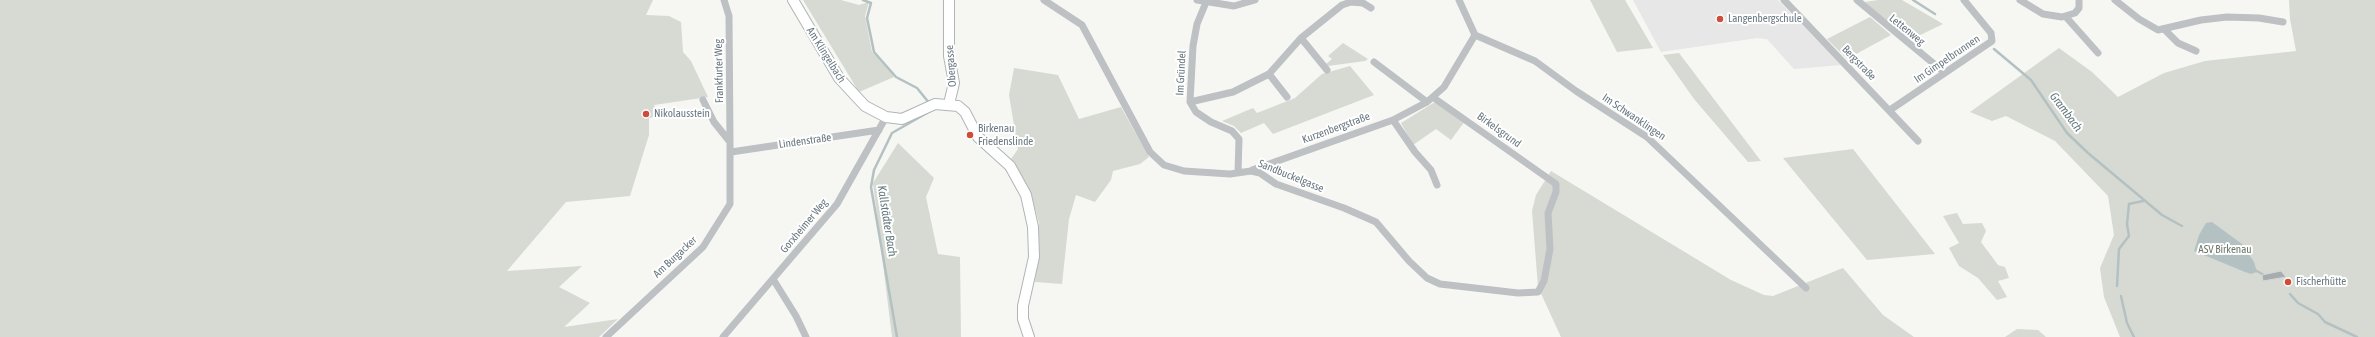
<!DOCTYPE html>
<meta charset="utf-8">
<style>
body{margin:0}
canvas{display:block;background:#f6f6f3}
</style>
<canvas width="2375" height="337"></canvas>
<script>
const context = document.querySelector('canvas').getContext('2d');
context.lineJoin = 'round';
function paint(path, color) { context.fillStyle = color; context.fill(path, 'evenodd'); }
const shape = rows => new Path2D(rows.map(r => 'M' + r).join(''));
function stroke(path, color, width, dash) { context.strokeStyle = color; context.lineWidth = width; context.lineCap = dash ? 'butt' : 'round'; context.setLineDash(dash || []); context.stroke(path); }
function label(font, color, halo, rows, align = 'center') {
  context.font = font + ' "Asap Condensed",sans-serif'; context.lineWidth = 4; context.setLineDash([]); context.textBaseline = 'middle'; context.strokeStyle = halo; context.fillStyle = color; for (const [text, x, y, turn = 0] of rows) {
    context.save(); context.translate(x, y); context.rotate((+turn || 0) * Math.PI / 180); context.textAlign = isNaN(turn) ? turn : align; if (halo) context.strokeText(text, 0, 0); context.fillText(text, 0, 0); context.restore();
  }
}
paint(shape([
 [1633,0,1778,0,1841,65,1794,69,1767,39,1757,38,1661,52]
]), '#e6e7e6');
paint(shape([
 [0,0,653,0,646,15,669,16,681,22,683,52,691,61,708,97,654,105,658,116,649,118,649,135,630,196,566,202,507,271,582,266,559,287,590,303,564,327,618,319,599,337,0,337],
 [803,0,841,0,859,5,869,2,865,16,872,52,890,70,894,77,859,92],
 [1590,0,1625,0,1653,48,1617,52],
 [1878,0,1902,0,1943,24,1908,41,1865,2],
 [2289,0,2375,0,2375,337,2120,337,2104,297,2100,268,2114,235,2108,196,2055,141,2006,116,1992,121,1970,112,2059,48,2092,72,2118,97,2164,73,2205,61,2296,51,2290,19],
 [1870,17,1891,35,1847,59,1827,39],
 [1343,43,1368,59,1365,61,1328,66,1326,64,1332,59,1328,56],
 [1679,53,1761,161,1748,162,1694,99,1663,55],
 [1350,66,1374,95,1273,134,1264,123,1241,133,1234,126,1222,121,1253,108,1257,113,1295,98,1322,74],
 [1014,68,1058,75,1079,119,1121,107,1149,157,1140,164,1113,171,1111,180,1095,202,1076,195,1069,219,1062,284,1035,282,1039,223,1031,194,1011,159,1018,149,1009,95],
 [1435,102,1465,121,1451,140,1436,129,1413,145,1401,123],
 [898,143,934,178,926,197,938,254,960,257,961,337,892,337,873,183],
 [1853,149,1935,254,1867,260,1783,158],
 [1551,171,1731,280,1764,295,1773,296,1843,268,1883,315,1914,337,1561,337,1538,287,1532,211,1536,195],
 [1957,213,1963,224,1982,223,1986,231,1981,242,1998,265,2005,267,2009,278,1998,281,2007,297,1997,300,1978,278,1959,266,1949,248,1959,243,1943,216],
 [2017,329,2038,330,2046,337,2005,337]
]), '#d6dad3');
paint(shape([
 [2212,222,2242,244,2254,262,2257,272,2251,274,2245,272,2194,251,2199,235,2206,223]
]), '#b4c1c3');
stroke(shape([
 [863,0,871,3,867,18,874,52,896,77,917,88,930,104],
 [1913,0,1935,14],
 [1994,49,2031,80,2067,133,2088,153,2162,215,2182,226],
 [2255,270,2266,276],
 [2117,286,2119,249,2129,236,2127,224,2129,204,2143,201],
 [2290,294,2298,303,2318,314,2325,322,2357,337],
 [2121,296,2127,323,2134,337],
 [897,337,871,187,874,170,892,133,927,113]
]), '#b4c1c3', 2.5);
const building = shape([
 [2281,271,2286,277,2263,281,2262,275,2281,271]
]);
paint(building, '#a5adb1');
stroke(building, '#d7d7d6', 1);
const secondary = shape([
 [793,0,839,78,865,106,886,117,902,119,935,104,958,106,965,112,978,137,1010,166,1026,195,1033,227,1034,257,1023,306,1023,319,1029,337],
 [949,0,949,56,954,83,949,104]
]);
stroke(secondary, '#b0b5b8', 12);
stroke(shape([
 [724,0,729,16,730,142],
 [1044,0,1082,25,1150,152,1164,165,1184,171,1230,174,1251,171,1260,173,1276,184,1344,208,1376,222,1409,261,1427,278,1440,284,1518,293,1538,292,1544,281,1550,249,1548,213,1556,192,1556,184,1434,98],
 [1197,0,1234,6,1255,0],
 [1207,0,1197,24,1193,46,1190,102,1196,112,1211,122,1232,131,1239,139,1238,172],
 [1459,0,1475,35,1535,61,1576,91,1647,137,1806,288],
 [1784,0,1918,141],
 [1857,0,1945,73],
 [2020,0,2043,14,2062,17,2075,13,2079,8,2079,0],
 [2115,0,2139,19,2158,30,2201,20,2227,17,2259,18,2283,22],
 [2066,17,2098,53],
 [2165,30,2178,43,2196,51],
 [1301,38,1327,70],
 [1374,62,1427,102],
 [1269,74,1287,97],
 [1190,102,1233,92,1269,74,1301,38,1342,5,1351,2,1363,3,1371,8],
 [1890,110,1992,41,1991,33,1964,0],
 [1393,120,1415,152,1431,170,1437,185],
 [731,152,879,130],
 [1252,170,1393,120,1427,102,1444,87,1475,35],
 [773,279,796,316,806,337],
 [606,337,703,247,730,204,730,142,714,122,703,100],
 [723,337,837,204,886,117]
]), '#bdc1c4', 7);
stroke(secondary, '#fff', 10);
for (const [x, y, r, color] of [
 [1720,19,4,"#cd4d3b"],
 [646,114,4,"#cd4d3b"],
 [970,135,4,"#cd4d3b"],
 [2288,282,4,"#cd4d3b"]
]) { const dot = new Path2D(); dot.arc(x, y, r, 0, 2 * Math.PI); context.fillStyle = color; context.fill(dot); stroke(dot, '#fff', 1.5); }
label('11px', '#697880', '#fff', [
 ["Langenbergschule",1728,19],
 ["Nikolausstein",654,114],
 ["Birkenau",978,129],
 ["Friedenslinde",978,142],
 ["Fischerhütte",2296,282]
], 'left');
label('11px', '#697880', '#fff', [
 ["Lettenweg",1907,30,39],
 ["Am Klingelbach",826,55,58],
 ["Im Gimpelbrunnen",1947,59,-34],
 ["Bergstraße",1859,63,46],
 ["Obergasse",951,66,-94],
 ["Frankfurter Weg",719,71,-91],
 ["Im Gründel",1181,73,-87],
 ["Im Schwanklingen",1634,117,34],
 ["Kurzenbergstraße",1336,128,-20],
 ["Birkelsgrund",1499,130,36],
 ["Lindenstraße",805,141,-8],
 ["Sandbuckelgasse",1291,176,22],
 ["Gorxheimer Weg",804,226,-50],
 ["Am Burgacker",675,257,-43]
]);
label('11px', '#6c7867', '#fff', [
 ["ASV Birkenau",2225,250]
]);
label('italic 12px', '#64797d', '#fff', [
 ["Grambach",2066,112,53],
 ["Kallstädter Bach",887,221,81]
]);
</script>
